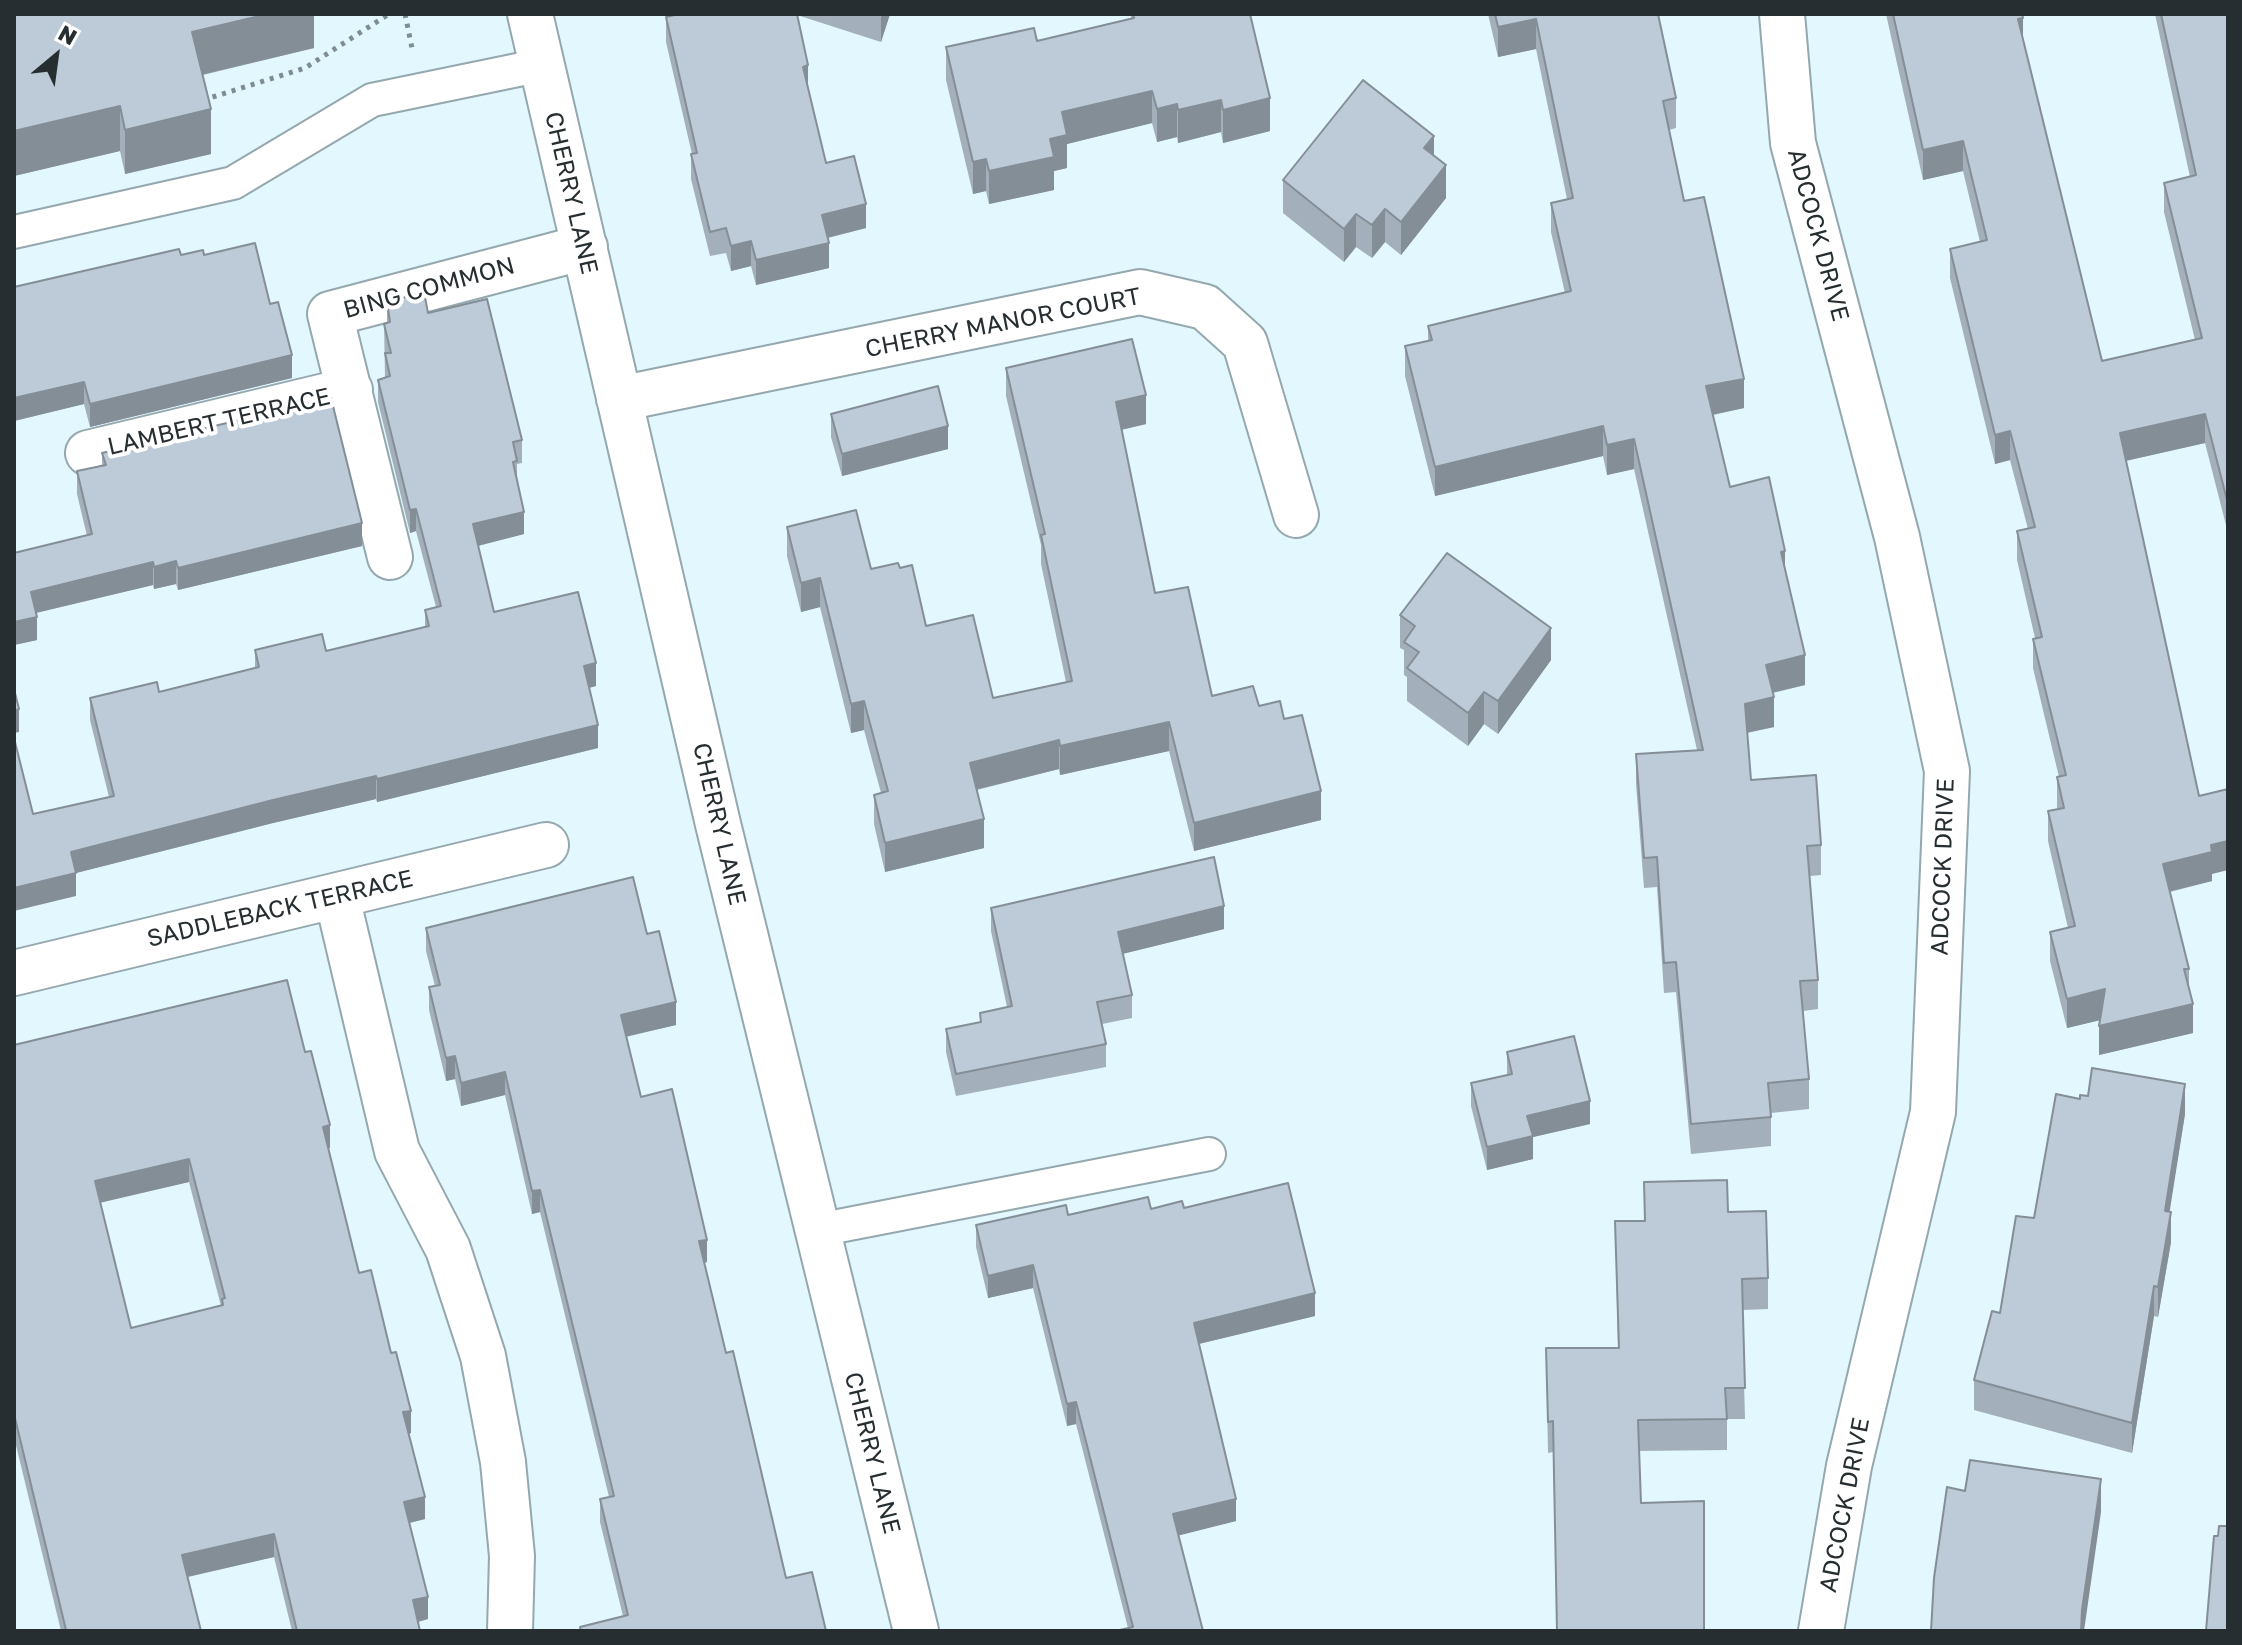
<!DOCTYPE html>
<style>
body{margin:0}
#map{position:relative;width:2242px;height:1645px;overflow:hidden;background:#e2f7fe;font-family:"Golos Text",sans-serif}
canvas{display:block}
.frame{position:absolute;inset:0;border:16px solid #262e31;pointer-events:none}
.north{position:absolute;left:16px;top:16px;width:80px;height:80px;-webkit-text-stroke:6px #fff;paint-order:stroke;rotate:29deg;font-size:22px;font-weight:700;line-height:32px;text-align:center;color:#262e31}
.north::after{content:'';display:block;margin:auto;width:28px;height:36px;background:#262e31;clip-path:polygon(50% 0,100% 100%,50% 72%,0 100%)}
</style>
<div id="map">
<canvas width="2242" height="1645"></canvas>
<div class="frame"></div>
<div class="north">N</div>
</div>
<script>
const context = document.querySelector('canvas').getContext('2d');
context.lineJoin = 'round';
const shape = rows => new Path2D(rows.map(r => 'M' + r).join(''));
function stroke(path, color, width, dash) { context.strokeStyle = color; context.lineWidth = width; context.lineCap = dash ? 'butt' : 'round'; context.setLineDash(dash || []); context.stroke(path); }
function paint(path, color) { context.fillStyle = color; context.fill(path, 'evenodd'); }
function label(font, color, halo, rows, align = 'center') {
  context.font = font + ' "Golos Text",sans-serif'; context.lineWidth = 8; context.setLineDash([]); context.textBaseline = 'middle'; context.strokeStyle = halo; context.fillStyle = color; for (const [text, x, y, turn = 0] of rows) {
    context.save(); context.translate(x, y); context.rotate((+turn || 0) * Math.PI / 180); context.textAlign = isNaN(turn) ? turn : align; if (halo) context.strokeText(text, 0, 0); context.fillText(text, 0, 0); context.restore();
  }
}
const service = shape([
 [14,232,233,183,372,100,542,65],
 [818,1230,1209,1154]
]);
const minor = shape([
 [530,14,718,824,916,1631],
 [1782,14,1793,143,1897,537,1947,771,1933,1112,1849,1466,1821,1631],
 [619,399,1140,292,1205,307,1245,343,1296,515],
 [88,453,350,390],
 [390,557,330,314,585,247],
 [337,897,397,1151,448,1249,483,1356,503,1462,512,1556,510,1631],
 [14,973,546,845]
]);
stroke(service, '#94a8ae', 36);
stroke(minor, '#94a8ae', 48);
stroke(shape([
 [405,14,412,48],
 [203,100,305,68,389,14]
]), '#7f8d92', 5, [4, 6]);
stroke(service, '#fff', 32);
stroke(minor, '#fff', 44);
paint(shape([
 [14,14,314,15,314,48,203,75,211,154,125,174,120,151,14,176],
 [677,14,890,14,881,42,797,15,808,88,826,163,866,228,828,238,829,268,756,285,751,266,731,271,726,253,710,256,691,179,691,154,692,154,666,42,666,17],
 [1131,14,1250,14,1270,131,1223,143,1221,132,1178,143,1177,137,1157,142,1152,123,1067,144,1067,168,1054,171,1054,190,989,204,986,191,973,194,946,80,946,47,1037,41,1131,18],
 [1488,14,1658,14,1676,98,1676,128,1669,130,1684,201,1744,408,1713,415,1730,487,1785,569,1805,685,1773,693,1774,727,1747,733,1751,780,1821,845,1821,875,1810,876,1818,980,1818,1009,1803,1011,1809,1079,1809,1109,1771,1113,1771,1146,1691,1154,1676,992,1664,993,1657,887,1644,888,1636,784,1636,754,1697,750,1634,469,1607,475,1603,456,1435,496,1405,376,1405,346,1428,341,1428,326,1565,293,1551,232,1551,203,1567,199,1536,49,1498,57],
 [1886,14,2022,14,2023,39,2102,361,2195,340,2164,212,2164,183,2190,177,2155,14,2228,14,2228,533,2205,443,2126,461,2212,874,2212,881,2170,892,2189,969,2189,987,2193,1033,2099,1055,2100,1020,2067,1028,2050,961,2050,932,2068,928,2048,841,2048,811,2057,809,2057,777,2059,777,2033,668,2033,639,2035,638,2017,560,2017,531,2028,529,2010,460,1995,464,1950,278,1950,249,1980,242,1963,171,1923,180],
 [1434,155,1446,198,1401,255,1385,242,1372,258,1356,247,1344,262,1283,213,1283,180],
 [181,255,204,255,270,304,292,378,90,427,84,404,14,421,14,287],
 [387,302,428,313,522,440,522,463,517,464,517,482,524,534,478,546,494,612,596,686,589,688,598,748,377,802,376,799,273,823,76,873,76,896,33,814,109,797,90,720,90,698,159,692,255,668,255,650,326,651,425,627,425,610,436,607,416,531,410,533,378,402,378,380,385,377,384,324,387,323],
 [1006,368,1146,424,1121,430,1155,593,1212,696,1259,706,1284,719,1321,820,1194,851,1169,751,1060,775,1059,769,977,790,984,848,885,872,874,824,874,795,881,793,864,730,851,733,820,607,801,612,787,556,787,527,871,569,926,626,993,698,1066,682,1041,564,1041,545,1006,396],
 [831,414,948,449,842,476,831,437],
 [102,453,362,546,178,590,176,584,154,589,153,585,36,613,37,640,14,645,14,553,87,536,77,494,77,471,102,465],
 [1400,615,1551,660,1498,734,1484,724,1468,746,1407,701,1407,677,1404,675,1404,650,1400,648],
 [991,908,1224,929,1122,954,1132,995,1132,1018,1102,1024,1106,1044,1106,1067,956,1096,946,1052,946,1029,980,1022,980,1013,1007,1007,991,931],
 [426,928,647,934,676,1025,626,1036,641,1097,707,1262,704,1263,726,1353,786,1578,826,1631,580,1631,580,1627,623,1616,600,1522,600,1499,609,1497,540,1212,532,1214,505,1095,461,1106,455,1079,446,1081,429,1010,429,987,435,986,426,951],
 [14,1045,330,1148,328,1148,359,1273,411,1433,409,1434,425,1519,410,1523,428,1619,418,1622,420,1631,292,1631,274,1557,188,1577,201,1631,61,1631,14,1437],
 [189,1182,221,1306,131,1328,100,1202],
 [1507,1052,1590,1124,1533,1137,1533,1159,1487,1170,1471,1106,1471,1083,1507,1075],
 [2185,1114,2169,1211,2171,1242,2158,1317,2154,1316,2132,1453,1974,1410,1974,1380,2000,1313,2034,1218],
 [1644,1182,1728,1212,1768,1278,1768,1309,1742,1310,1745,1419,1727,1419,1727,1450,1639,1451,1641,1503,1704,1631,1557,1631,1553,1452,1548,1453,1546,1348,1618,1348,1615,1221,1644,1221],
 [1184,1208,1315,1316,1199,1344,1236,1521,1178,1535,1203,1631,1128,1628,1076,1424,1067,1426,1033,1288,988,1298,976,1247,976,1225,1068,1215,1151,1209]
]), '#a3afba');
paint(shape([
 [268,14,317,14,314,15,314,48,192,77,192,32],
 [882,14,890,14,881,42,881,17],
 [2023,18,2023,47,2018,19],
 [1536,19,1536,49,1498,57,1498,27],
 [808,65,808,90,803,67],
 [1152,91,1152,123,1067,144,1067,168,1054,171,1054,190,989,204,989,171,1062,112],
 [1270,98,1270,131,1223,143,1223,110],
 [1221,100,1221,132,1178,143,1178,110],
 [1177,104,1177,137,1157,142,1157,109],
 [120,106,120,151,14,176,14,131],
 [211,109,211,154,125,174,125,130],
 [1434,136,1434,169,1424,148],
 [1963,141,1963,171,1923,180,1923,150],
 [986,159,986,191,973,194,973,162],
 [1446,165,1446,198,1401,255,1401,222],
 [866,204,866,228,822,239,822,215],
 [1385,209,1385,242,1372,258,1372,225],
 [1356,214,1356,247,1344,262,1344,229],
 [751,241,751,266,731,271,731,246],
 [829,243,829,268,756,285,756,260],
 [292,355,292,378,90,427,90,404],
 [1744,379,1744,408,1706,416,1706,386],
 [84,382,84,404,14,421,14,398],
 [1146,395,1146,424,1116,431,1116,402],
 [2205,414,2205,443,2120,462,2120,433],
 [948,426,948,449,842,476,842,454],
 [1603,426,1603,456,1435,496,1435,467],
 [2010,431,2010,460,1995,464,1995,435],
 [1634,439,1634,469,1607,475,1607,445],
 [416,509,416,531,410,533,410,510],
 [524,512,524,534,473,547,473,524],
 [362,523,362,546,178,590,178,568],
 [1785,551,1785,581,1781,552],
 [176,561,176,584,154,589,154,567],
 [153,562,153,585,31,614,31,592],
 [820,578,820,607,801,612,801,583],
 [37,617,37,640,14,645,14,622],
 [1551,628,1551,660,1498,734,1498,701],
 [1805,655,1805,685,1766,694,1766,665],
 [596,663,596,686,584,689,584,666],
 [1484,692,1484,724,1468,746,1468,713],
 [1774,697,1774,727,1745,733,1745,704],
 [864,701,864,730,851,733,851,704],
 [19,709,19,732,14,733,14,711],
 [1169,722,1169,751,1060,775,1060,746],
 [598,725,598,748,377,802,377,779],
 [1059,740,1059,769,970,791,970,763],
 [376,776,376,799,273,823,76,873,76,896,14,911,14,888,71,852,273,800],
 [1321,791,1321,820,1194,851,1194,823],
 [984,819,984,848,885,872,885,843],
 [2228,841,2228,870,2212,874,2212,881,2163,893,2163,864,2211,845],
 [1224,906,1224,929,1118,955,1118,932],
 [2105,989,2105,1019,2067,1028,2067,999],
 [676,1002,676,1025,621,1038,621,1015],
 [2193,1004,2193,1033,2099,1055,2099,1026],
 [455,1056,455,1079,446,1081,446,1058],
 [505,1072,505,1095,461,1106,461,1083],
 [2185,1084,2185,1114,2165,1241,2165,1211],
 [1590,1101,1590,1124,1533,1137,1533,1159,1487,1170,1487,1147,1527,1116],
 [330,1125,330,1148,323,1150,323,1127],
 [189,1159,189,1182,95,1204,95,1181],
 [540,1190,540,1212,532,1214,532,1191],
 [2171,1212,2171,1242,2158,1317,2158,1287],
 [707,1240,707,1262,699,1264,699,1241],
 [1033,1265,1033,1288,988,1298,988,1276],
 [2154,1286,2154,1316,2132,1453,2132,1423],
 [1315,1293,1315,1316,1194,1345,1194,1323],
 [1076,1402,1076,1424,1067,1426,1067,1404],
 [411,1411,411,1433,403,1435,403,1412],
 [2101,1479,2101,1512,2084,1631,2081,1631,2082,1610],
 [425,1497,425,1519,404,1524,404,1502],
 [1236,1499,1236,1521,1173,1537,1173,1514],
 [274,1534,274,1557,182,1578,182,1555],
 [428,1597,428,1619,413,1623,413,1600]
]), '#848e97');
const building = shape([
 [14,14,268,14,192,32,211,109,125,130,120,106,14,131,14,14],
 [679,14,797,14,808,65,803,67,826,163,854,156,866,204,822,215,829,243,756,260,751,241,731,246,726,228,710,232,691,154,697,153,666,17,679,14],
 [1133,14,1250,14,1270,98,1223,110,1221,100,1178,110,1177,104,1157,109,1152,91,1062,112,1067,135,1050,139,1054,157,989,171,986,159,973,162,946,47,1034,28,1037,41,1134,18,1133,14],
 [1495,14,1658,14,1676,98,1663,101,1684,201,1704,197,1744,379,1706,386,1730,487,1769,477,1785,551,1781,552,1805,655,1766,665,1774,697,1745,704,1751,780,1816,775,1821,845,1807,846,1818,980,1800,981,1809,1079,1768,1083,1771,1117,1691,1124,1676,962,1664,963,1657,857,1644,858,1636,754,1703,750,1634,439,1607,445,1603,426,1435,467,1405,346,1432,340,1428,326,1571,291,1551,203,1573,198,1536,19,1498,27,1495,14],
 [1893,14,2022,14,2023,18,2018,19,2102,361,2202,338,2164,183,2196,175,2161,14,2228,14,2228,504,2205,414,2120,433,2199,796,2228,789,2228,841,2211,845,2212,852,2163,864,2189,969,2184,969,2193,1004,2099,1026,2105,989,2067,999,2050,932,2075,926,2048,811,2064,808,2057,777,2066,775,2033,639,2042,637,2017,531,2035,527,2010,431,1995,435,1950,249,1987,240,1963,141,1923,150,1893,14],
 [1363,80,1434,136,1424,148,1446,165,1401,222,1385,209,1372,225,1356,214,1344,229,1283,180,1363,80],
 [255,243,270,304,278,302,292,355,90,404,84,382,14,398,14,287,179,249,181,255,203,250,204,255,255,243],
 [424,292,428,313,487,299,522,440,513,442,517,461,513,462,524,512,473,524,494,612,578,592,596,663,584,666,598,725,377,779,376,776,273,800,71,852,76,873,14,888,14,738,33,814,114,796,90,698,157,682,159,692,259,667,255,650,322,634,326,651,429,626,425,610,441,606,416,509,410,510,378,380,390,376,385,353,391,353,384,324,390,322,387,302,424,292],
 [1132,339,1146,395,1116,402,1155,593,1188,587,1212,696,1253,686,1259,706,1280,701,1284,719,1302,715,1321,791,1194,823,1169,722,1060,746,1059,740,970,763,984,819,885,843,874,795,888,791,864,701,851,704,820,578,801,583,787,527,856,510,871,569,898,563,900,568,912,565,926,626,973,615,993,698,1072,681,1041,535,1045,534,1006,368,1132,339],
 [938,386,948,426,842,454,831,414,938,386],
 [331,398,362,523,178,568,176,561,154,567,153,562,31,592,37,617,14,622,14,553,92,534,77,471,106,465,102,453,331,398],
 [1447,553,1551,628,1498,701,1484,692,1468,713,1407,668,1419,652,1404,642,1415,626,1400,615,1447,553],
 [14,689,19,709,14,711,14,689],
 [1214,857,1224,906,1118,932,1132,995,1097,1002,1106,1044,956,1074,946,1029,981,1022,980,1013,1012,1006,991,908,1214,857],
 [633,877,647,934,659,931,676,1002,621,1015,641,1097,672,1089,707,1240,699,1241,726,1353,733,1351,786,1578,812,1572,826,1631,581,1631,580,1627,628,1615,600,1499,614,1496,540,1190,532,1191,505,1072,461,1083,455,1056,446,1058,429,987,440,985,426,928,633,877],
 [287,980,305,1052,311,1051,330,1125,323,1127,359,1273,371,1270,391,1353,396,1352,411,1411,403,1412,425,1497,404,1502,428,1597,413,1600,420,1631,297,1631,274,1534,182,1555,201,1631,59,1631,66,1630,14,1414,14,1045,287,980],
 [189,1159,225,1298,222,1299,223,1305,131,1328,95,1181,189,1159],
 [1574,1036,1590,1101,1527,1116,1533,1136,1487,1147,1471,1083,1512,1074,1507,1052,1574,1036],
 [2092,1068,2185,1084,2165,1211,2171,1212,2158,1287,2154,1286,2132,1423,1974,1380,1992,1311,2000,1313,2016,1216,2034,1218,2056,1094,2080,1099,2080,1095,2088,1096,2092,1068],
 [1727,1180,1728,1212,1766,1211,1768,1278,1742,1279,1745,1388,1725,1388,1727,1419,1638,1420,1641,1503,1704,1501,1704,1631,1557,1631,1553,1421,1548,1422,1546,1348,1619,1348,1615,1221,1645,1221,1644,1182,1727,1180],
 [1288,1183,1315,1293,1194,1323,1236,1499,1173,1514,1203,1631,1115,1631,1133,1627,1076,1402,1067,1404,1033,1265,988,1276,976,1225,1066,1205,1068,1215,1148,1197,1151,1209,1182,1201,1184,1208,1288,1183],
 [1970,1460,2101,1479,2082,1610,2081,1631,1931,1631,1934,1578,1947,1487,1965,1491,1970,1460],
 [2219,1526,2228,1526,2228,1631,2206,1631,2214,1536,2218,1536,2219,1526]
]);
paint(building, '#bdcbd8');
stroke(building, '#848e97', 2);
label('24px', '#262e31', '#fff', [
 ["CHERRY LANE",571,193,77],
 ["ADCOCK DRIVE",1818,235,75],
 ["BING COMMON",429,288,-15],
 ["CHERRY MANOR COURT",1003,323,-11],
 ["LAMBERT TERRACE",219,422,-13],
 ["CHERRY LANE",719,824,77],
 ["ADCOCK DRIVE",1943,867,-88],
 ["SADDLEBACK TERRACE",280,909,-13],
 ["CHERRY LANE",872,1453,76],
 ["ADCOCK DRIVE",1845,1505,-79]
]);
</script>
